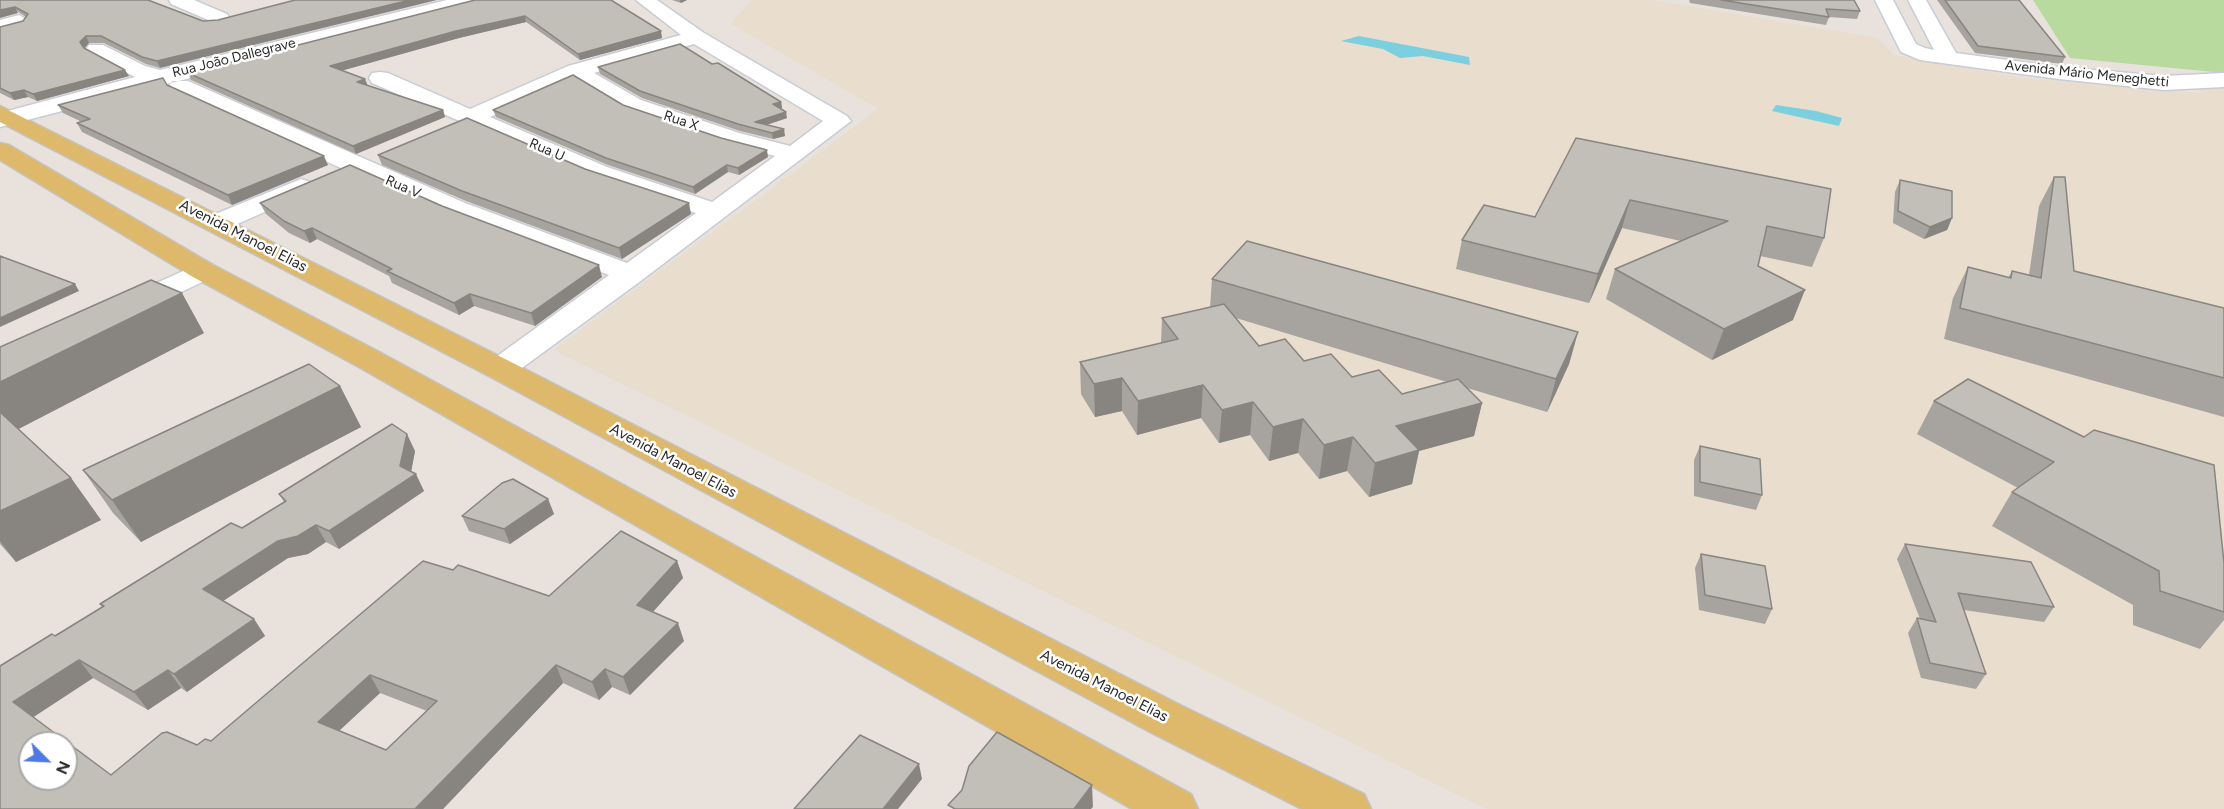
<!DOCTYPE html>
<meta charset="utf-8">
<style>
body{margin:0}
#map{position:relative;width:2224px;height:809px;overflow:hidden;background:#e9e2dc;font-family:Figtree,sans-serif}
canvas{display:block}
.north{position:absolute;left:18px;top:731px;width:60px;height:60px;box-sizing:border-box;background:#fff;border:2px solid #a9a9a9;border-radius:50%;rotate:114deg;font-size:16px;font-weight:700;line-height:24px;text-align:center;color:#292929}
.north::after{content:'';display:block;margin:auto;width:21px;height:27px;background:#4f79e4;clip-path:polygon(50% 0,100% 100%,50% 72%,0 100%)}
</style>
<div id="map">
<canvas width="2224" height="809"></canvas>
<div class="north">N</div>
</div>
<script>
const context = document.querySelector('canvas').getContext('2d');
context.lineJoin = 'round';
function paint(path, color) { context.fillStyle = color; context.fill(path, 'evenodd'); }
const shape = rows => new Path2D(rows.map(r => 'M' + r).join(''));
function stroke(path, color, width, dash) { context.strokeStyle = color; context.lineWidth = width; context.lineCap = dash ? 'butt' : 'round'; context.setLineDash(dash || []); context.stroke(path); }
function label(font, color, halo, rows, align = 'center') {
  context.font = font + ' Figtree,sans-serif'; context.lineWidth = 5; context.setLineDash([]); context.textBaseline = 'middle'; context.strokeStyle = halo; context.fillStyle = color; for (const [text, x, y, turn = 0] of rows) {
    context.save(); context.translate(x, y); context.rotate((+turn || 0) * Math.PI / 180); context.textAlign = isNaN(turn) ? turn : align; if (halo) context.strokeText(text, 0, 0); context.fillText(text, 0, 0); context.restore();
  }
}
paint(shape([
 [752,0,1653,0,1878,38,1893,55,2023,78,2200,93,2195,85,2224,84,2224,809,1486,809,553,350,878,109,731,24]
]), '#e9ddce');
paint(shape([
 [2033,0,2224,0,2224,73,2070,58]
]), '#b9da9f');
paint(shape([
 [1359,36,1469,57,1470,65,1423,56,1400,58,1383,49,1341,41],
 [1776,105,1816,111,1842,118,1839,126,1772,111]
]), '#7bcfdf');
const minor = shape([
 [169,0,194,0,227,14,230,18,220,24,213,22,171,4,169,0],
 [447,0,479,0,477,4,0,127,0,113,135,77,89,53,86,49,89,45,103,45,145,66,160,70,447,0],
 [636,0,657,0,704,33,847,116,851,121,642,280,511,376,500,379,489,376,484,369,489,362,609,275,447,215,219,114,172,91,169,86,172,81,188,81,465,203,627,263,696,213,589,177,372,83,369,78,372,73,380,72,388,73,470,109,568,66,681,35,636,0],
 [694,44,823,121,790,146,739,133,641,100,594,73,694,44],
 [575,79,625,110,723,143,775,156,712,202,607,167,490,117,575,79],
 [1875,0,1893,0,1916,44,1925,48,1934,50,1908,0,1926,0,1956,53,2059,67,2164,76,2224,73,2224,87,2164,90,2059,79,1920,60,1901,52,1875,0],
 [19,15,29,21,26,25,0,32,0,20,19,15],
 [301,179,310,182,314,187,310,192,226,229,217,231,208,229,204,223,208,217,301,179],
 [203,262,213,265,217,271,213,277,139,312,129,315,119,312,114,306,119,300,203,262]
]);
const major = shape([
 [0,106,511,362,1182,706,1364,794,1371,809,1302,809,1150,732,489,376,0,122,0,106],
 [0,143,9,145,213,265,381,353,1191,794,1198,809,1132,809,359,367,193,277,0,160,0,143]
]);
stroke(minor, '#c8ccd5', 3);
stroke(major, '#c3c3c3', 3);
paint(minor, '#fff');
paint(major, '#dfb96b');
paint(shape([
 [0,0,148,0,160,68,146,64,104,43,89,43,84,48,129,76,37,101,28,97,14,100,0,93,0,27,23,21,26,17],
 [475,0,662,38,580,60,526,22,459,38,341,71,368,86,443,110,445,117,356,154,191,80,188,73],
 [672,0,687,0,681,3],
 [1689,0,1854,0,1860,11,1857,19,1829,17,1826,25,1690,3],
 [1937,0,2019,0,2065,57,2062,64,1975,53],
 [712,64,781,102,782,108,780,108,787,118,767,125,785,136,773,139,740,131,642,98,600,74,598,67],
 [167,85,328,165,232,205,82,132,77,123,82,122,63,113,58,105],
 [623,105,768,157,739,175,728,172,695,194,608,165,496,117,493,110],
 [1576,138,1824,238,1812,267,1760,256,1758,266,1793,320,1712,360,1606,299,1615,269,1681,241,1622,228,1589,303,1456,269,1462,240,1535,217],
 [378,155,691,214,622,259,466,201,382,165],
 [2054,177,2074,271,2224,308,2224,417,1944,339,1953,298,1968,267,2008,278,2012,271,2029,275,2039,206],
 [1900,180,1952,218,1947,230,1924,239,1893,223,1895,192],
 [260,203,602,277,535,326,474,306,459,315,392,283,389,276,317,239,310,243,289,233,266,214],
 [1212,279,1578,332,1569,364,1547,412,1467,388,1482,403,1474,436,1419,451,1412,484,1369,497,1347,471,1319,479,1298,453,1269,461,1250,435,1219,443,1201,418,1137,435,1122,411,1095,417,1081,394,1080,362,1161,343,1162,318,1210,308],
 [1236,318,1447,382,1402,394,1259,346],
 [204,333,18,429,71,478,101,520,16,562,0,544,0,347],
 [1968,379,2224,563,2224,620,2200,649,2133,625,2133,605,1992,526,2012,492,2018,488,1917,434,1934,401],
 [340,386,361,427,141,542,113,513,83,470],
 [1700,446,1762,495,1756,510,1694,496,1694,460],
 [415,451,411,471,424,491,339,549,326,542,308,554,288,558,223,601,254,619,265,636,187,692,181,688,148,710,93,678,33,717,111,775,211,741,549,596,677,561,683,578,653,612,684,641,630,695,612,687,599,700,563,683,443,809,0,809,55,636,102,607,100,604,242,528,284,502,279,494],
 [380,693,427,711,386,750,339,731],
 [548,499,554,514,510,544,469,531,462,516],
 [1905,544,2054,607,2044,622,1964,610,1986,674,1976,689,1921,678,1908,633,1917,618,1920,619,1897,559],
 [1701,554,1772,609,1765,624,1699,610,1695,568]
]), '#a7a39e');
paint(shape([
 [410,0,437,0,160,68,157,61],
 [680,0,687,0,681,3],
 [15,7,18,13,0,18,0,10],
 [525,16,526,22,459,38,333,73,330,66,456,31],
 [661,31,662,38,580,60,578,54],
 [86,36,89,43,84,49,80,42],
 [125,70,129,76,37,101,33,94],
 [365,79,368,86,357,82],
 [24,90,28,97,14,100,10,93],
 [781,102,782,108,774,110,773,104],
 [443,110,445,117,356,154,353,146],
 [786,112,787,118,757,128,755,122],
 [784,129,785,136,773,139,772,133],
 [767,150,768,157,739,175,738,168],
 [324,156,328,165,232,205,228,195],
 [727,165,728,172,695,194,693,187],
 [1630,200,1622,228,1589,303,1598,274],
 [689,203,691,214,622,259,619,248],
 [1952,218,1947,230,1924,239,1930,227],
 [312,228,317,239,310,243,304,231],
 [599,265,602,277,535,326,531,313],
 [75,284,79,291,0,327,0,318],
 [1805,290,1793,320,1712,360,1724,329],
 [182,293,204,333,7,435,0,425,0,382],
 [470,294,474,306,459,315,454,303],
 [1578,332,1569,364,1547,412,1556,379],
 [1122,378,1122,411,1095,417,1094,384],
 [1203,385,1201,418,1137,435,1138,401],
 [340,386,361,427,141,542,112,500],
 [1253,402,1250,435,1219,443,1222,410],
 [1482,403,1474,436,1419,451,1412,484,1369,497,1375,463,1396,426],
 [1303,419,1298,453,1269,461,1273,427],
 [407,434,415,451,410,478,416,474,424,491,339,549,329,531,400,466],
 [1353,437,1347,471,1319,479,1324,445],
 [71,478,101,520,16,562,0,541,0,511],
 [548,499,554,514,510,544,504,529],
 [316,525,326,542,308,554,288,558,214,607,203,589,278,541],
 [677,561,683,578,643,623,637,605],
 [254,619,265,636,187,692,174,674],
 [678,623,684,641,630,695,623,677],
 [79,660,93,678,29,720,13,702],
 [556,665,563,683,443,809,415,809],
 [605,669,612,687,599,700,592,682],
 [168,670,181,688,148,710,134,692],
 [370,675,380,693,329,740,318,722],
 [919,764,922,779,898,809,883,809],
 [1092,785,1093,807,1091,809,1074,809]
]), '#888581');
const building = shape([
 [0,0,148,0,203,21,218,20,295,0,410,0,157,61,142,57,101,36,86,36,80,42,84,48,125,70,33,94,24,90,10,93,0,88,0,27,23,21,28,14,15,7,0,10,0,0],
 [475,0,611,0,661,31,578,54,525,16,456,31,330,66,365,79,357,82,443,110,353,146,188,73,475,0],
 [1721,0,1854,0,1860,11,1826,9,1829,17,1721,0],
 [1945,0,2019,0,2065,57,1978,46,1945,0],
 [680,44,712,64,718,63,781,102,773,104,786,112,755,122,784,129,772,133,738,124,640,91,598,67,680,44],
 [573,75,623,105,721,138,767,150,738,168,727,165,693,187,606,158,493,110,573,75],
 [163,78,167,85,324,156,228,195,77,123,90,119,58,105,163,78],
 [467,118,585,169,689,203,619,248,462,191,378,155,467,118],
 [1576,138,1831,189,1824,238,1767,226,1758,266,1805,290,1724,329,1615,269,1728,221,1630,200,1598,274,1462,240,1484,205,1535,217,1576,138],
 [350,165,442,206,599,265,531,313,470,294,454,303,387,271,392,269,312,228,304,231,284,221,260,203,350,165],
 [2054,177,2065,177,2074,271,2224,308,2224,378,1960,308,1968,267,2011,278,2012,271,2041,278,2054,177],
 [1900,180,1952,191,1952,218,1930,227,1898,211,1900,180],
 [1247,241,1578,332,1556,379,1212,279,1247,241],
 [0,256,75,284,0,318,0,256],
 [151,280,182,293,0,382,0,347,151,280],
 [1224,304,1259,346,1285,339,1304,361,1331,354,1352,377,1379,370,1402,394,1458,379,1482,403,1396,426,1419,450,1375,463,1353,437,1324,445,1303,419,1273,427,1253,402,1222,410,1203,385,1138,401,1122,378,1094,384,1080,362,1178,339,1162,318,1224,304],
 [309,364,340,386,112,500,83,470,309,364],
 [1968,379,2084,437,2094,430,2214,465,2224,563,2224,612,2160,591,2159,571,2012,492,2054,462,1934,401,1968,379],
 [0,412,71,478,0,511,0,412],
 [392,424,407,434,400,466,416,474,329,531,316,525,298,536,278,541,203,589,254,619,174,674,168,670,134,692,79,660,13,702,111,775,162,733,167,732,197,745,205,739,211,741,423,561,453,570,458,565,549,596,621,531,677,561,637,605,678,623,623,677,605,669,592,682,556,665,415,809,0,809,0,666,52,634,55,636,104,606,100,604,231,523,242,528,286,501,279,494,392,424],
 [370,675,437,701,386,750,318,722,370,675],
 [30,743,66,743,66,779,30,779,30,743],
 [1700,446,1760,459,1762,495,1700,482,1700,446],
 [513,479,548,499,504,529,462,516,502,483,513,479],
 [1905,544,2031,562,2054,607,1958,593,1986,674,1930,663,1917,618,1936,622,1905,544],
 [1701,554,1765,566,1772,609,1705,595,1701,554],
 [997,732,1092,785,1074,809,955,809,948,805,962,790,969,766,997,732],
 [860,735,919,764,883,809,794,809,860,735]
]);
paint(building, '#c2beb8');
stroke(building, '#888581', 1.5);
label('14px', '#292929', '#fff', [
 ["Rua João Dallegrave",234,58,-14],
 ["Avenida Mário Meneghetti",2087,74,6],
 ["Rua X",681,121,18],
 ["Rua U",547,150,23],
 ["Rua V",403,187,23]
]);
label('15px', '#292929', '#fff', [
 ["Avenida Manoel Elias",243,236,27],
 ["Avenida Manoel Elias",673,461,28],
 ["Avenida Manoel Elias",1104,686,27]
]);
</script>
